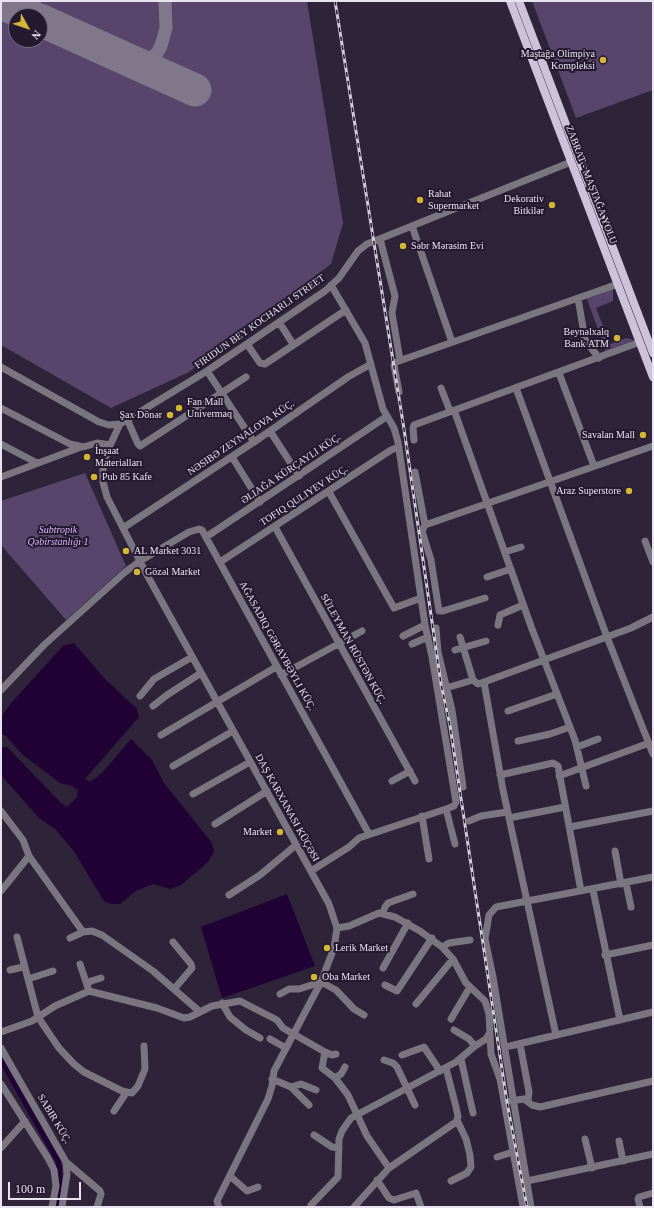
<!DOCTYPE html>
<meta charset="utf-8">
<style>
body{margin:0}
#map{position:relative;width:654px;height:1208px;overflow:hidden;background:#2e2339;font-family:Georgia,serif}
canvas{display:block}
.frame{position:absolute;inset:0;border:2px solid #e9e2f1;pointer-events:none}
.north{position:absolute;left:8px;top:8px;width:40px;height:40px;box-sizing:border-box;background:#24192f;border:1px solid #73697d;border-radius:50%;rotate:130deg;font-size:11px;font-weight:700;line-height:16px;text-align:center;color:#e9e2f1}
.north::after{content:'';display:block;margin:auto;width:14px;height:18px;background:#d3b635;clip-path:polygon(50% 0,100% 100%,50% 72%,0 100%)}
.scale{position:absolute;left:8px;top:1182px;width:73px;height:18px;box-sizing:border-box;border:2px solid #e9e2f1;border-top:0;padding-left:5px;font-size:12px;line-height:14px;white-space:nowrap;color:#e9e2f1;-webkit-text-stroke:3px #24192f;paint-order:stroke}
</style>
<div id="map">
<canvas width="654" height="1208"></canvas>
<div class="frame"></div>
<div class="north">N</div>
<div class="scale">100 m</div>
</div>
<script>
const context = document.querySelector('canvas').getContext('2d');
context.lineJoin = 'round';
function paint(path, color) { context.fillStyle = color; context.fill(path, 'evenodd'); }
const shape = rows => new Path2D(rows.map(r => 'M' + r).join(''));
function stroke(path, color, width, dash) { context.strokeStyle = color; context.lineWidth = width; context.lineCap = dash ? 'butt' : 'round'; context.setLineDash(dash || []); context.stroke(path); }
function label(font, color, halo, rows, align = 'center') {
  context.font = font + ' Georgia,serif'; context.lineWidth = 4; context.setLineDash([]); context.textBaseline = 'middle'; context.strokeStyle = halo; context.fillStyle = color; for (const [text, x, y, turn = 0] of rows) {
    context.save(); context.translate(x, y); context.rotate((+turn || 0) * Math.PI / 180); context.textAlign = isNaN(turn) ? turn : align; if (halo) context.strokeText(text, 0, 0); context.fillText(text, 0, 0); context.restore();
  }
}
paint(shape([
 [25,1,159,1,161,24,159,35,155,46,149,52,143,53],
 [169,1,307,1,343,223,331,264,189,372,111,408,1,345,1,15,16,22,16,40,40,40,40,33,191,101,200,80,159,62,171,32,172,20],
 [532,1,653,1,653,90,576,118],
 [613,289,613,301,596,308,610,344,627,338,634,340,606,351,587,299],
 [85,473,126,566,66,620,1,545,1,501]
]), '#57456b');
paint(shape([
 [74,643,104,678,137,709,139,717,85,779,90,782,102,773,131,739,152,760,164,783,212,843,214,852,208,862,181,885,170,889,153,884,136,891,120,904,111,904,104,901,73,850,55,829,39,818,1,775,1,747,7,747,61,803,67,807,77,797,78,790,72,786,60,783,23,755,6,736,1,734,1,717,11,703,63,646],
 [287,894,315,966,222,998,201,927]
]), '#200235');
stroke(shape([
 [1,1060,58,1161,60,1175,57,1207]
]), '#200235', 5);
stroke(shape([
 [118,56,141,60,151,58,157,53,161,46,166,28,165,1]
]), '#80778a', 13);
stroke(shape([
 [1,3,31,16],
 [40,20,195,90]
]), '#80778a', 33);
stroke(shape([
 [412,226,452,342],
 [380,239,395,296,392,313,400,360],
 [331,285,365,343,383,409,394,428,398,442,425,625,432,657,456,802,454,806,446,809,455,844],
 [578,298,585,340,599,358],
 [279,322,293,344],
 [247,344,260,363,265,364,346,310],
 [1,367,99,422,109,425,120,424,207,371,325,291,339,278,358,251,367,244,571,162],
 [207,371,254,442],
 [559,373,594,466],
 [441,388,450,411],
 [516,388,607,637,653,754],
 [399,392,394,365,396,362,618,284],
 [1,408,70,444,83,447,97,443,110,445],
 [454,410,532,629,575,740,586,786],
 [127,419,138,444,140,446,246,377],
 [120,424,107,452,103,468,103,482,107,497,146,573,329,904,337,928,334,948,321,982,274,1071,272,1086,268,1099,217,1201,219,1207],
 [270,431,299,476],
 [414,440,413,428,414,425,640,342],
 [1,444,37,463],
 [232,457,260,502],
 [415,472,425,525],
 [1,477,81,447],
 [329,492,394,608,421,598],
 [275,527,415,781],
 [123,528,254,442,348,377,371,364],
 [206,537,386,417],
 [645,541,653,562],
 [505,552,521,547],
 [220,562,391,450,399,447],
 [487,577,511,569],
 [485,598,443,611,439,611,431,560,422,531,425,525,653,446],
 [498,625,500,615,523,605],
 [436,628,438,652,452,710,463,787],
 [403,636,425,625],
 [460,637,473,680],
 [412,644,428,637],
 [455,650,486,641],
 [281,675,362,631],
 [484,682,503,790,556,1035],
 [446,688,473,680,478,684,484,682,631,628,653,617],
 [1,690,44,645,124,573,140,561,189,532,199,529,202,530,369,834],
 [140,696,154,679,192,657],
 [153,706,167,695,201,673],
 [508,711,557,694],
 [161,735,276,667],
 [518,741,550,734,570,727],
 [577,747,598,739],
 [173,766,233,731],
 [500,775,553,763,558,766,581,891],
 [559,776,649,743],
 [392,781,410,771],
 [193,794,250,762],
 [1,811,23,840,29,856,83,932,92,931,102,935,153,971,199,1011],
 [422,816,429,859],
 [509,818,565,807],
 [469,821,481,816,507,812],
 [215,824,267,791],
 [570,827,653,811],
 [615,851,621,884],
 [311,871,349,847,359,838,446,809],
 [626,883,631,907],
 [593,890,620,1020],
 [1,891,29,856],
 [229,895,260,875,296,845],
 [383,913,385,907,388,903,413,894],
 [337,928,349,926,379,913,395,917,420,931,442,947,453,959,466,983,485,1001,489,1014,491,1054,500,1079,523,1207],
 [17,937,38,1017,59,1048,74,1064,84,1072,122,1091,132,1093,138,1086,145,1069,144,1046],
 [70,938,83,932],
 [173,942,191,964,192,968,175,988],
 [442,947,449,943,470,940],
 [605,955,653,945],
 [80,964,89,991],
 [383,968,408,923],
 [10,970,23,967],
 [28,979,53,971],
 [87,984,91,981,101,978],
 [385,985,397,991,432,938],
 [280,994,289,989,299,989,321,982,336,990,354,1009,364,1015],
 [222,1003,230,1017,246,1030,260,1038],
 [416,1004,453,959],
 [451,1019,470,987],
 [454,1030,469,1039,475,1046],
 [1,1032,32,1021,55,1006,89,991,157,1008,184,1018,190,1017,212,1006,240,1001,277,1020,283,1028,325,1052,322,1068,335,1078,348,1095,367,1136,389,1168],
 [270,1039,286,1048],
 [520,1044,529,1092,528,1101],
 [510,1046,653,1012],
 [1,1048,66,1162,67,1174,62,1207],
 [325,1052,332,1055,336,1054],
 [402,1055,424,1047,440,1071],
 [461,1059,473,1113],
 [384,1060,393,1063,397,1067,415,1105],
 [335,1078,341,1074,345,1067],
 [272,1079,291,1087,309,1105],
 [1,1084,48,1158,54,1170,56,1186,52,1207],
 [291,1087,301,1084,316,1090],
 [510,1101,524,1099,532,1105,540,1107,653,1081],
 [114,1111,126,1093],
 [314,1135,332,1147,339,1148],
 [585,1139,592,1168],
 [619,1141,623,1161],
 [1,1148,25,1121],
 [497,1157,513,1152],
 [66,1162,100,1191,101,1194,97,1207],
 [230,1176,247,1191,258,1187],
 [377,1180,389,1198,394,1200,416,1193,421,1207],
 [451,1181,467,1173,471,1167,470,1155,466,1139,457,1120],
 [527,1181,653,1154],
 [311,1205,338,1177,339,1139,342,1131,351,1118,456,1062,475,1046,486,1039,489,1034],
 [354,1207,389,1168,456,1122,458,1117,456,1107,446,1068],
 [531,1207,493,977,485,939,489,915,496,907,653,877],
 [640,1207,638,1199,639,1197,653,1193]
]), '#7a7581', 7);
stroke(shape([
 [510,1,653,377],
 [519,1,653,353]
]), '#cdc2da', 8);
const rail = shape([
 [335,1,404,429,441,684,450,726,507,1102,527,1207]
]);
stroke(rail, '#d3cbdb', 3);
stroke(rail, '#24192f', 1.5, [4.5]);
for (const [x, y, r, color] of [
 [603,60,4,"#d3b635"],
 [420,200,4,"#d3b635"],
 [552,205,4,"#d3b635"],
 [403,246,4,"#d3b635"],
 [617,338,4,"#d3b635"],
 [179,408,4,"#d3b635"],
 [170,415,4,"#d3b635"],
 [643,435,4,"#d3b635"],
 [87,457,4,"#d3b635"],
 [94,477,4,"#d3b635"],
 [629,491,4,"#d3b635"],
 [126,551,4,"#d3b635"],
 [137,572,4,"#d3b635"],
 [280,832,4,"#d3b635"],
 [327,948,4,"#d3b635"],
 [314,977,4,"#d3b635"]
]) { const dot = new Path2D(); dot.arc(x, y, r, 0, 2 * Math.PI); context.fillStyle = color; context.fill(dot); stroke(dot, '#24192f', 1.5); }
label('10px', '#e9e2f1', '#24192f', [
 ["Maştağa Olimpiya",595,54,"right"],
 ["Kompleksi",595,66,"right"],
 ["Rahat",428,194],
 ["Supermarket",428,206],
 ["Dekorativ",544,199,"right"],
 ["Bitkilər",544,211,"right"],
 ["Səbr Mərasim Evi",411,246],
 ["Beynəlxalq",609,332,"right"],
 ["Bank ATM",609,344,"right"],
 ["Fan Mall",187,402],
 ["Univermaq",187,414],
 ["Şax Dönər",162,415,"right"],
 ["Savalan Mall",635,435,"right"],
 ["İnşaat",95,451],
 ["Materialları",95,463],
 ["Pub 85 Kafe",102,477],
 ["Araz Superstore",621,491,"right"],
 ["AL Market 3031",134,551],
 ["Gözəl Market",145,572],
 ["Market",272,832,"right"],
 ["Lerik Market",335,948],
 ["Oba Market",322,977]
], 'left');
label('10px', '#e9e2f1', '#24192f', [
 ["ZABRAT - MAŞTAĞA YOLU",591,185,69],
 ["FIRIDUN BEY KOCHARLI STREET",260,322,-35],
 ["NƏSIBƏ ZEYNALOVA KÜÇ.",241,438,-34],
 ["ƏLIAĞA KÜRÇAYLI KÜÇ.",291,469,-34],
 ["TOFIQ QULIYEV KÜÇ.",304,496,-33],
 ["AĞASADIQ GƏRAYBƏYLI KÜÇ.",277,646,61],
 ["SÜLEYMAN RÜSTƏN KÜÇ.",353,649,61],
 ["DAŞ KARXANASI KÜÇƏSI",287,808,61],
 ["SABIR KÜÇ.",54,1119,59]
]);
label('italic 10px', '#d6b6f9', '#24192f', [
 ["Subtropik",58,530],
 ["Qəbirstanlığı 1",58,542]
]);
</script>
